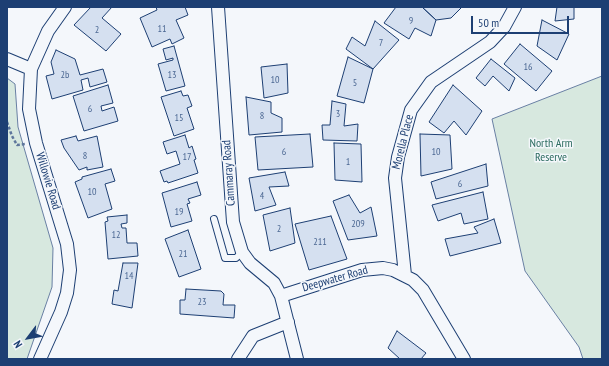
<!DOCTYPE html>
<style>
body{margin:0}
#map{position:relative;width:609px;height:366px;overflow:hidden;background:#f4f7fb;font-family:"PT Sans Narrow",sans-serif}
canvas{display:block}
.frame{position:absolute;inset:0;border:8px solid #1d3f73;pointer-events:none}
.north{position:absolute;left:8px;top:318px;width:40px;height:40px;-webkit-text-stroke:3px #f4f7fb;paint-order:stroke;rotate:238deg;font-size:11px;font-weight:700;line-height:16px;text-align:center;color:#1d3f73}
.north::after{content:'';display:block;margin:auto;width:14px;height:18px;background:#1d3f73;clip-path:polygon(50% 0,100% 100%,50% 72%,0 100%)}
.scale{position:absolute;left:471px;top:16px;width:98px;height:18px;box-sizing:border-box;border:2px solid #1d3f73;border-top:0;padding-left:5px;font-size:12px;line-height:14px;white-space:nowrap;color:#1d3f73;-webkit-text-stroke:3px #f4f7fb;paint-order:stroke}
</style>
<div id="map">
<canvas width="609" height="366"></canvas>
<div class="frame"></div>
<div class="north">N</div>
<div class="scale">50 m</div>
</div>
<script>
const context = document.querySelector('canvas').getContext('2d');
context.lineJoin = 'round';
function paint(path, color) { context.fillStyle = color; context.fill(path, 'evenodd'); }
const shape = rows => new Path2D(rows.map(r => 'M' + r).join(''));
function stroke(path, color, width, dash) { context.strokeStyle = color; context.lineWidth = width; context.lineCap = dash ? 'butt' : 'round'; context.setLineDash(dash || []); context.stroke(path); }
function label(font, color, halo, rows, align = 'center') {
  context.font = font + ' "PT Sans Narrow",sans-serif'; context.lineWidth = 3; context.setLineDash([]); context.textBaseline = 'middle'; context.strokeStyle = halo; context.fillStyle = color; for (const [text, x, y, turn = 0] of rows) {
    context.save(); context.translate(x, y); context.rotate((+turn || 0) * Math.PI / 180); context.textAlign = isNaN(turn) ? turn : align; if (halo) context.strokeText(text, 0, 0); context.fillText(text, 0, 0); context.restore();
  }
}
const green = shape([
 [602,76,602,359,583,359,579,347,525,271,492,119,602,76],
 [7,78,15,84,18,127,53,248,52,287,27,359,7,359,7,78]
]);
paint(green, '#d7e8df');
stroke(green, '#687fa3', 1);
const building = shape([
 [91,7,112,7,102,18,121,34,106,51,74,25,91,7],
 [156,7,185,7,188,15,176,20,184,38,172,44,170,39,152,47,140,18,157,10,156,7],
 [396,7,422,7,436,20,431,36,415,28,409,39,384,23,396,7],
 [422,7,462,7,451,18,436,20,422,7],
 [557,7,574,7,574,19,555,21,557,7],
 [542,20,569,34,557,60,537,46,542,20],
 [375,21,399,40,373,69,346,49,352,37,365,46,375,21],
 [520,44,552,71,536,91,504,64,520,44],
 [174,46,185,86,166,91,158,64,173,60,173,58,166,60,163,49,174,46],
 [56,50,75,59,80,75,103,69,107,82,90,87,88,78,81,80,83,90,52,99,46,76,54,74,51,62,56,50],
 [348,57,373,69,364,103,337,96,348,57],
 [491,59,515,78,509,91,493,76,485,86,476,78,491,59],
 [287,64,288,93,264,98,261,67,287,64],
 [108,85,113,103,101,106,102,111,114,107,118,121,84,131,73,96,108,85],
 [453,85,482,111,466,135,454,121,444,133,429,122,453,85],
 [181,91,183,96,188,95,192,106,187,108,194,129,174,136,161,97,181,91],
 [246,97,271,102,271,113,282,118,282,132,249,135,246,97],
 [332,101,346,104,344,126,358,124,357,141,323,140,322,125,330,125,332,101],
 [310,134,313,167,258,170,255,137,310,134],
 [420,134,450,135,452,169,421,176,420,134],
 [185,135,189,148,192,146,196,159,194,160,198,173,168,183,167,181,164,182,160,171,180,164,176,151,167,154,163,142,185,135],
 [76,136,78,141,97,136,103,167,87,170,87,167,79,170,64,148,61,140,76,136],
 [334,143,361,144,362,182,335,180,334,143],
 [486,164,488,186,436,199,431,182,486,164],
 [111,169,115,181,105,184,112,209,88,218,75,182,82,179,82,177,111,169],
 [285,172,289,186,269,187,276,205,255,211,249,178,285,172],
 [197,182,201,195,188,199,190,203,187,204,192,221,171,227,162,193,197,182],
 [483,192,488,219,464,224,461,213,438,221,432,205,483,192],
 [349,195,360,213,371,207,377,236,348,240,333,201,349,195],
 [290,208,295,243,270,251,263,215,290,208],
 [127,215,127,223,121,224,122,228,126,228,127,243,137,243,138,256,108,259,105,222,108,221,107,217,127,215],
 [331,216,347,259,309,270,295,224,331,216],
 [494,219,501,243,450,256,445,239,478,233,474,227,494,219],
 [188,230,201,269,179,277,165,239,188,230],
 [123,263,138,263,132,308,112,304,114,290,118,291,123,263],
 [186,289,221,291,224,294,223,305,235,305,234,318,180,314,180,300,185,300,186,289],
 [397,331,426,353,421,359,400,359,388,348,397,331]
]);
paint(building, '#d5e0f0');
stroke(building, '#1d3f73', 1);
const service = shape([
 [214,219,225,258,236,258,242,252]
]);
const minor = shape([
 [218,7,233,222,242,252,250,263,274,283,281,296,297,359],
 [7,59,31,69],
 [405,275,395,178,398,157,411,110,431,82,490,42,504,27,515,7],
 [281,296,362,270,383,268,393,270,413,280,423,290,464,359],
 [40,359,61,312,67,293,70,270,67,244,36,143,29,109,31,69,48,31,65,7],
 [238,359,253,336,288,322]
]);
stroke(service, '#1d3f73', 8);
stroke(minor, '#1d3f73', 14);
stroke(shape([
 [7,122,12,136,17,145,25,144]
]), '#5e769c', 2.5, [3, 2]);
stroke(service, '#f4f7fb', 6);
stroke(minor, '#f4f7fb', 12);
label('10px', '#4b6792', null, [
 ["9",411,21],
 ["11",162,29],
 ["2",97,30],
 ["7",381,43],
 ["16",528,67],
 ["2b",65,75],
 ["13",172,75],
 ["10",275,80],
 ["5",355,83],
 ["6",90,109],
 ["3",338,114],
 ["8",262,116],
 ["15",179,118],
 ["6",284,152],
 ["10",436,152],
 ["8",85,156],
 ["17",187,157],
 ["1",348,162],
 ["6",460,184],
 ["10",92,192],
 ["4",262,196],
 ["19",179,212],
 ["209",358,224],
 ["2",279,229],
 ["12",116,235],
 ["211",320,242],
 ["21",183,254],
 ["14",129,276],
 ["23",202,302]
]);
label('12px', '#1d3f73', '#f4f7fb', [
 ["Morella Place",403,142,-76],
 ["Cammaray Road",229,173,-94],
 ["Willowie Road",48,181,73],
 ["Deepwater Road",335,279,-16]
]);
label('12px', '#2c6c60', '#f4f7fb', [
 ["North Arm",551,144],
 ["Reserve",551,158]
]);
</script>
